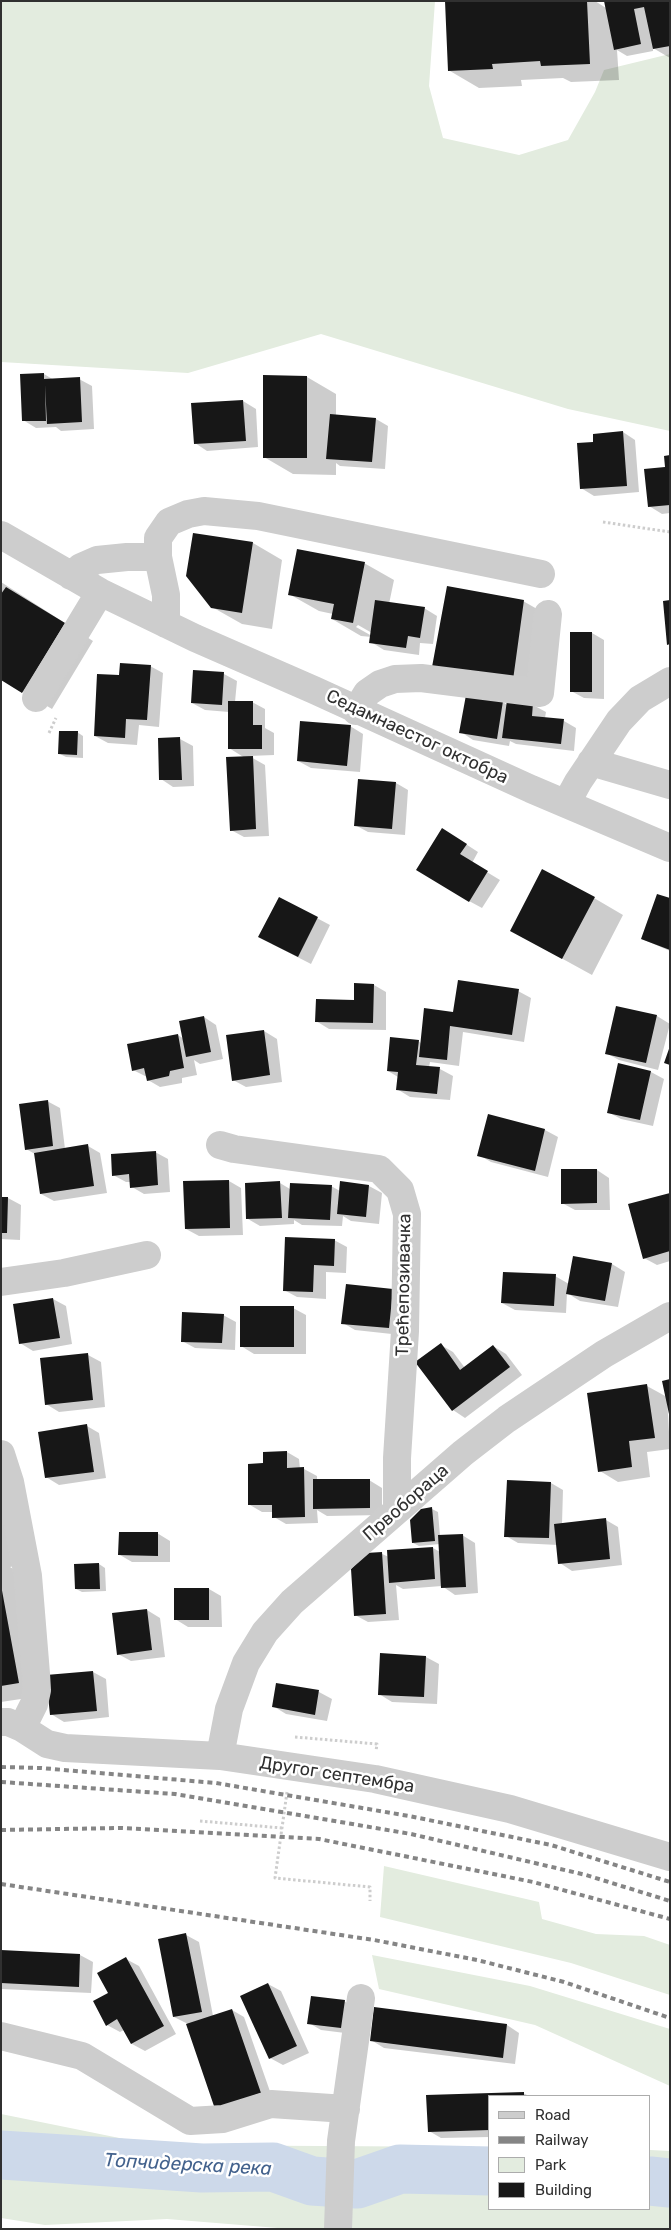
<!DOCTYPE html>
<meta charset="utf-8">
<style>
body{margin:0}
#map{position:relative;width:671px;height:2230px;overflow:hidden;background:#fff;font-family:Rubik,sans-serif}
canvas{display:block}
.frame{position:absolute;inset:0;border:2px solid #303030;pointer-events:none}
.legend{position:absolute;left:488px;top:2095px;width:162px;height:115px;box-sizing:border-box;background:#fff;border:1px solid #acacac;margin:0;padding:6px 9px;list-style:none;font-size:15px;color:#303030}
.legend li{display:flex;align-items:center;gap:10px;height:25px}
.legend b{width:25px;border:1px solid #acacac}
</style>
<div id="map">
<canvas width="671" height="2230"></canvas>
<div class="frame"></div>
<ul class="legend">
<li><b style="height:6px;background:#cdcdcd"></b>Road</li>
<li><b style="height:6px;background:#858585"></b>Railway</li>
<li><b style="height:14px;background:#e3ecdf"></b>Park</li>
<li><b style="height:14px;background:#171717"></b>Building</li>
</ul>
</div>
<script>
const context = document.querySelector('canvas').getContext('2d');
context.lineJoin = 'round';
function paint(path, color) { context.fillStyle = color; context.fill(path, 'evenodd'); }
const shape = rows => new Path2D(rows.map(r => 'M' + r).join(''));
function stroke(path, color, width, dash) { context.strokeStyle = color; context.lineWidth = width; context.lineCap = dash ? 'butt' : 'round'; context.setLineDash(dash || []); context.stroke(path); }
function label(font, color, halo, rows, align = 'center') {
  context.font = font + ' Rubik,sans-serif'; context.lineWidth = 5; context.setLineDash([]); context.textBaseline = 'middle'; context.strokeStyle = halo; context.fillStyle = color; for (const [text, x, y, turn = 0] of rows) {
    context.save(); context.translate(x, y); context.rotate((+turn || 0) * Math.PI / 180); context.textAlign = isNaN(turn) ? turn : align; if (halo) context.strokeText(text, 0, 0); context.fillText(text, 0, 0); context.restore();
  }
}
paint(shape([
 [1,1,435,1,429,86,443,138,519,155,568,140,595,92,604,70,670,54,670,431,568,409,321,334,188,373,1,362],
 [384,1866,539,1902,542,1919,596,1934,644,1936,670,1945,670,1995,571,1963,380,1917],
 [372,1955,530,1986,670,2029,670,2086,535,2025,379,1989],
 [1,2114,154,2145,490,2147,490,2209,650,2209,650,2184,670,2185,670,2229,290,2229,167,2219,45,2225,1,2218],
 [650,2150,670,2151,670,2172,650,2169]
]), '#e3ecdf');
paint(shape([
 [460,1,595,1,606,8,670,1,670,58,653,48,653,51,627,56,617,50,619,80,571,82,563,78,521,80,522,86,479,88,450,71],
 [44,374,54,380,79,379,92,386,94,429,61,431,56,427,36,428,23,420],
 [307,377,336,394,336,416,376,419,388,426,385,469,340,466,336,463,336,475,293,474,264,457],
 [243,401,256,409,258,447,207,451,195,443],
 [623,432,635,440,639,492,594,496,581,488,594,443],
 [670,456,670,513,662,514,649,506],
 [194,534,253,543,282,560,272,629,242,624,212,607],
 [364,563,394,580,389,604,424,608,437,616,433,644,420,643,419,655,384,650,371,642,372,637,361,636,332,619,333,614,319,611,289,594],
 [358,625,372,633,372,636,356,627],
 [1,582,93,641,52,709,1,679],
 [523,601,553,618,542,696,463,683],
 [592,633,604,640,604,699,584,698,571,691],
 [150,666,163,673,159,727,139,725,137,745,108,743,95,736,120,676],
 [194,672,224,674,237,681,235,702,252,702,265,709,265,728,274,733,274,755,249,756,265,765,269,836,244,837,231,830,245,758,229,748,229,712,205,710,192,703],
 [503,702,507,705,533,705,546,712,545,718,564,721,576,728,574,751,516,744,510,741,509,746,473,740,461,732],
 [350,726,363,734,360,772,311,768,298,761],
 [77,732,83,736,83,758,66,757,60,754],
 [180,739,193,746,194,786,173,787,161,779,159,740],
 [396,783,408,790,405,835,368,832,355,825],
 [455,837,478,852,472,863,500,880,482,908,469,901],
 [279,898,330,925,311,964,272,944],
 [594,898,623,915,592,975,541,947],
 [670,899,670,951,642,939],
 [374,985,386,992,386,1030,329,1029,316,1021,355,1001],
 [518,991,531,998,524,1042,463,1032,459,1066,430,1062,429,1067,440,1069,453,1076,450,1100,410,1097,397,1089,398,1077,388,1071,418,1041,421,1043,454,1013],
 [617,1007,657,1016,670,1024,658,1070,619,1060,606,1053],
 [204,1017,216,1025,223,1059,200,1064,194,1060,197,1075,182,1078,182,1083,160,1087,148,1080,147,1077,133,1070,178,1035,184,1039],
 [264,1031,277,1039,282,1082,246,1087,233,1080],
 [619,1065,651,1072,664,1079,653,1126,621,1119,608,1112],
 [47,1101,60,1108,65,1149,88,1146,100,1153,107,1193,54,1201,41,1194,35,1154,26,1149],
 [489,1116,545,1130,558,1137,548,1177,491,1162,479,1155],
 [155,1152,168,1159,170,1192,144,1194,132,1187,131,1182,126,1182,113,1175],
 [597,1170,609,1178,610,1210,575,1210,562,1203],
 [229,1181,241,1188,243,1235,199,1236,186,1229],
 [280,1183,290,1189,331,1186,340,1191,341,1183,369,1186,382,1193,379,1224,351,1221,343,1216,342,1226,302,1225,294,1220,294,1224,260,1226,248,1219],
 [670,1194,670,1261,657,1265,644,1258],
 [1,1198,8,1198,21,1205,20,1240,1,1239],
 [334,1240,347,1247,346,1273,326,1272,326,1299,297,1297,284,1290],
 [574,1258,612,1264,625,1272,618,1307,580,1301,567,1293,566,1313,515,1310,502,1303,555,1276,569,1284],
 [392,1290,401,1335,355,1330,343,1323],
 [53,1299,66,1306,72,1344,33,1351,20,1343],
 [293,1308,306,1315,306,1354,254,1354,241,1346],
 [223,1315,236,1322,235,1350,195,1348,182,1341],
 [441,1345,453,1352,465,1368,493,1346,506,1354,522,1375,465,1418,453,1410],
 [88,1355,101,1362,105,1407,59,1412,46,1404],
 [647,1386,667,1397,670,1449,647,1452,650,1477,618,1482,600,1471],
 [87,1426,99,1433,106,1478,59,1485,46,1477],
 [287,1452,299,1459,300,1469,304,1469,317,1476,317,1481,369,1480,382,1488,382,1515,327,1516,317,1510,318,1523,286,1524,274,1517,273,1512,262,1512,250,1505,264,1464],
 [551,1483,563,1490,562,1524,606,1520,618,1527,622,1565,572,1571,560,1563,558,1545,518,1543,506,1536],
 [1,1491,20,1565,10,1567,21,1573,41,1696,1,1702],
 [432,1509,438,1512,440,1536,462,1535,475,1543,478,1593,455,1595,442,1586,403,1589,396,1585,399,1620,368,1622,355,1615,382,1554,389,1557,433,1548,440,1552,440,1544,419,1546,413,1543],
 [157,1533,170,1541,170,1562,132,1562,120,1555],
 [99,1564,105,1568,106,1591,82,1592,76,1589,75,1565],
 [209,1589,221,1596,222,1627,188,1627,175,1619],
 [147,1610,160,1618,165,1657,131,1661,118,1654],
 [381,1654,426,1657,439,1664,437,1704,392,1702,379,1694],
 [93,1672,106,1679,109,1717,64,1722,51,1714,48,1676],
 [277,1684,319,1692,332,1699,327,1721,286,1714,273,1706],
 [186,1935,199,1942,213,2016,232,2010,244,2017,273,2100,229,2116,188,2024,174,2017],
 [1,1952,80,1955,93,1962,91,1993,1,1989],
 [126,1959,139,1966,176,2034,145,2051,132,2044,124,2030,120,2032,107,2025,109,1993],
 [268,1984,281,1991,309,2053,283,2065,270,2058],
 [344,2001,357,2009,353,2034,321,2030,309,2023],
 [507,2025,519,2033,515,2064,384,2048,371,2040],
 [523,2093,529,2096,490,2096,490,2137,441,2138,429,2131,427,2096]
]), '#0003');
stroke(shape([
 [1,2155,202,2168,273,2167,312,2181,357,2184,400,2169,490,2171],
 [650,2181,670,2183]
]), '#cdd9ea', 49);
paint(shape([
 [445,1,587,1,590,64,541,66,540,61,492,64,493,69,448,71],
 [604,1,670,1,670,46,653,49,644,7,634,9,641,44,614,50],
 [44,373,44,379,80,377,82,422,47,424,45,385,46,421,22,421,20,374],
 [263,375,307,376,307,458,263,458],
 [243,400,246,441,194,444,191,403],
 [330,414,376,418,372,462,326,459],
 [623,431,627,486,580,489,577,443,593,442,593,434],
 [670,455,670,505,648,507,644,469,665,467,664,456],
 [193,533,253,542,242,613,211,608,186,576],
 [297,549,365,562,353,623,331,619,334,604,288,595],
 [447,586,524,600,513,680,432,667],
 [6,587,65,623,22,693,1,680,1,594],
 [375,600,425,607,420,638,408,636,406,648,369,643],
 [670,600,670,644,667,645,663,601],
 [570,632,592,632,592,692,570,692],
 [120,663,151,665,147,720,126,719,125,738,94,736,97,674,119,675],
 [193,670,224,672,222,705,191,703],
 [466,695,503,701,497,739,459,733],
 [507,700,533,703,532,716,564,719,561,744,502,738],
 [228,701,253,701,253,725,262,725,262,749,228,749],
 [300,721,351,725,347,766,297,761],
 [59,731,78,731,77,755,58,754],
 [180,737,182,780,159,780,158,738],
 [253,756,256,829,230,831,226,757],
 [358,779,396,782,392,829,354,826],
 [442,828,467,844,460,854,488,871,469,902,416,870],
 [542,869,595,897,562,959,510,931],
 [657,894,670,898,670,950,641,939],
 [279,897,318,917,298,957,258,937],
 [458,980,519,989,512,1035,450,1026,447,1060,419,1057,424,1008,453,1012],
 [354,983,374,984,373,1023,315,1022,316,999,354,1000],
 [616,1006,657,1015,646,1063,605,1054],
 [204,1016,211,1052,186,1057,179,1021],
 [264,1030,270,1075,232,1081,226,1035],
 [178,1034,184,1068,170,1071,169,1076,147,1081,144,1068,132,1071,127,1044],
 [390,1037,419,1040,416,1065,440,1067,437,1094,396,1090,398,1072,387,1071],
 [670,1046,670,1065,664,1063],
 [618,1063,651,1071,640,1120,607,1113],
 [48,1100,53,1146,25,1150,19,1104],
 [488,1114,545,1129,535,1171,477,1156],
 [88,1144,94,1186,40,1194,34,1153],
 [156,1151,158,1185,130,1188,129,1174,112,1176,111,1154],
 [561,1169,597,1169,597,1203,561,1204],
 [229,1180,230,1228,185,1229,183,1181],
 [280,1181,282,1218,246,1219,245,1183],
 [340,1181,369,1185,366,1217,337,1214],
 [290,1183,332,1185,330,1220,288,1218],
 [670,1193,670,1251,643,1259,628,1204],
 [1,1197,8,1197,7,1233,1,1233],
 [285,1237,335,1239,334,1266,314,1265,313,1292,283,1291],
 [573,1256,612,1263,605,1301,566,1294],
 [503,1272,556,1274,554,1306,501,1303],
 [346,1284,393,1289,389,1328,341,1324],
 [53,1298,60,1338,19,1344,13,1304],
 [240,1306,294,1306,294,1347,240,1347],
 [182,1312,224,1314,222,1343,181,1342],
 [441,1343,460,1370,493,1345,510,1367,452,1411,415,1362],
 [88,1353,93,1400,45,1405,40,1358],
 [670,1379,670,1414,669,1414,662,1381],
 [647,1384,655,1438,629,1441,632,1467,598,1472,587,1393],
 [87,1424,94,1472,45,1478,38,1432],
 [287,1451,287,1468,304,1467,305,1517,272,1518,272,1505,248,1505,248,1464,263,1463,263,1452],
 [313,1479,370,1479,370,1508,313,1509],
 [507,1480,551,1482,549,1538,504,1537],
 [432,1507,435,1541,412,1543,410,1520,421,1509],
 [606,1518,610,1559,558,1564,554,1524],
 [119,1532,158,1532,158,1556,118,1555],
 [463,1534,466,1587,441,1588,438,1535],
 [433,1547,435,1579,389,1583,387,1550],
 [382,1552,386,1614,354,1616,351,1569,366,1553],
 [99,1563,100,1589,75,1589,74,1564],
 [1,1585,19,1683,1,1686],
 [174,1588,209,1588,209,1620,174,1620],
 [147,1609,152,1650,117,1655,112,1613],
 [380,1653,426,1656,424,1697,378,1695],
 [93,1671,97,1711,50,1715,46,1675],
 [276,1683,319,1690,315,1715,272,1707],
 [186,1933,202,2012,173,2017,158,1939],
 [1,1950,80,1954,79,1987,1,1983],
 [126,1957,164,2026,131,2044,117,2019,106,2026,93,2001,108,1993,97,1973],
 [268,1983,297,2046,269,2059,240,1996],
 [311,1996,345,2000,341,2028,307,2024],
 [374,2007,507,2024,503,2058,370,2041],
 [232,2009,261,2093,215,2109,186,2024],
 [524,2092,524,2096,490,2096,490,2130,428,2132,426,2095]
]), '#171717');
stroke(shape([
 [603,522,670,532],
 [49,733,56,718],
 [295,1737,377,1744,376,1751],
 [287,1792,275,1878,370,1887,370,1901],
 [200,1821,282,1828]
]), '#cdcdcd', 3, [2.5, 2.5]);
stroke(shape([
 [1,535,100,592,195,638,314,690,531,789,670,848],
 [71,576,81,567,97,560,127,557,158,557],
 [166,624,166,595,158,557,158,538,169,522,188,514,204,511,258,516,541,574],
 [36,698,100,592],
 [356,711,367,693,380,684,395,679,421,678,540,693,548,614],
 [591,762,670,785],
 [566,804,578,782,619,721,640,699,670,681],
 [220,1145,234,1149,379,1169,400,1190,407,1214,405,1331,397,1458,397,1510],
 [1,1282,64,1273,147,1255],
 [1,1454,10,1482,28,1576,36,1674,37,1690,34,1704,22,1728],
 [1,1722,8,1722,22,1728,47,1744,65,1748,220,1756,375,1779,510,1809,670,1857],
 [220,1756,229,1709,246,1663,265,1632,292,1602,463,1453,507,1419,604,1354,670,1316],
 [1,2036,82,2056,190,2121,223,2119,271,2104,346,2109],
 [338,2229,341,2141,361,1998]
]), '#cdcdcd', 28);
stroke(shape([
 [1,1767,41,1768,216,1783,409,1816,551,1845,670,1882],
 [1,1782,175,1794,411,1834,586,1875,670,1901],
 [1,1830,121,1828,319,1839,533,1882,670,1919],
 [1,1884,374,1940,477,1960,564,1982,670,2018]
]), '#858585', 4, [5, 4]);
label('18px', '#303030', '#fff', [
 ["Седамнаестог октобра",417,737,25],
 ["Трећепозивачка",404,1285,-89],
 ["Првобораца",406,1503,-41],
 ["Другог септембра",337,1775,9]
]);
label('italic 19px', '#43628d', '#fff', [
 ["Топчидерска река",188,2165,3]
]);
</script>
